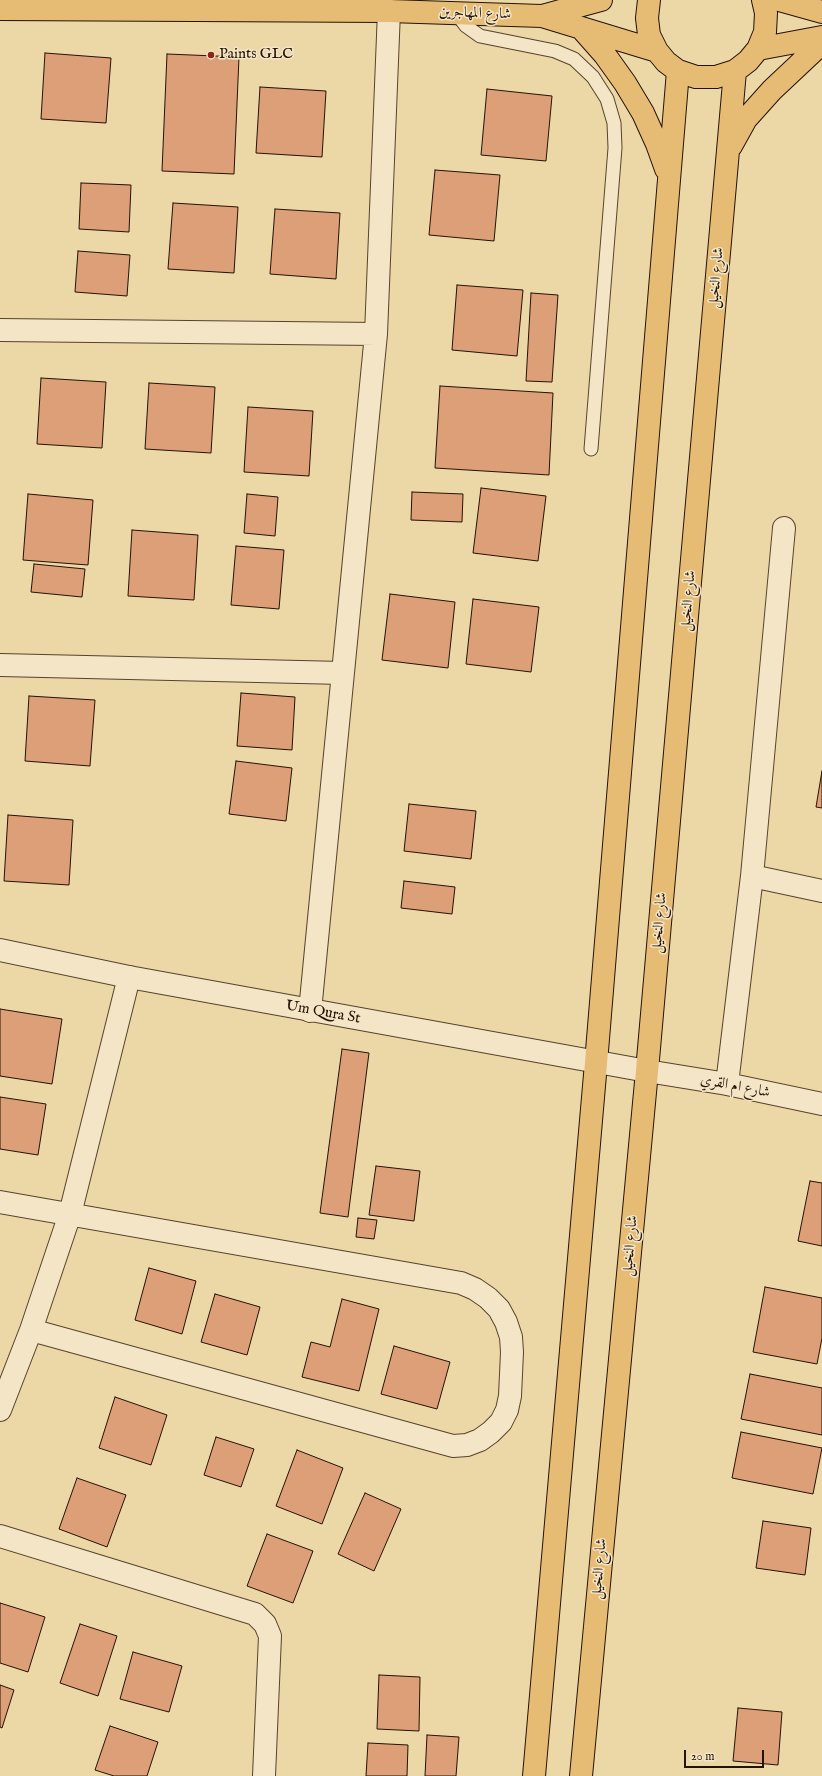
<!DOCTYPE html>
<meta charset="utf-8">
<style>
body{margin:0}
#map{position:relative;width:822px;height:1776px;overflow:hidden;background:#ecd7a7;font-family:"IM FELL English",serif}
canvas{display:block}
.scale{position:absolute;left:684px;top:1750px;width:80px;height:18px;box-sizing:border-box;border:2px solid #241203;border-top:0;padding-left:5px;font-size:12px;line-height:14px;white-space:nowrap;color:#241203;-webkit-text-stroke:3px #f3e5c6;paint-order:stroke}
</style>
<div id="map">
<canvas width="822" height="1776"></canvas>
<div class="scale">20 m</div>
</div>
<script>
const context = document.querySelector('canvas').getContext('2d');
context.lineJoin = 'round';
function paint(path, color) { context.fillStyle = color; context.fill(path, 'evenodd'); }
const shape = rows => new Path2D(rows.map(r => 'M' + r).join(''));
function stroke(path, color, width, dash) { context.strokeStyle = color; context.lineWidth = width; context.lineCap = dash ? 'butt' : 'round'; context.setLineDash(dash || []); context.stroke(path); }
function label(font, color, halo, rows, align = 'center') {
  context.font = font + ' "IM FELL English",Amiri,serif'; context.lineWidth = 3; context.setLineDash([]); context.textBaseline = 'middle'; context.strokeStyle = halo; context.fillStyle = color; for (const [text, x, y, turn = 0] of rows) {
    context.save(); context.translate(x, y); context.rotate((+turn || 0) * Math.PI / 180); context.textAlign = isNaN(turn) ? turn : align; if (halo) context.strokeText(text, 0, 0); context.fillText(text, 0, 0); context.restore();
  }
}
const building = shape([
 [45,53,111,58,106,123,41,119,45,53],
 [167,54,239,57,234,174,162,171,167,54],
 [260,87,326,91,322,157,256,153,260,87],
 [487,89,552,96,546,161,481,155,487,89],
 [435,170,500,175,494,241,429,235,435,170],
 [81,183,131,185,129,232,79,229,81,183],
 [173,203,238,207,234,273,168,269,173,203],
 [275,209,340,213,336,279,270,274,275,209],
 [78,251,130,255,127,296,75,292,78,251],
 [457,285,523,290,517,356,452,350,457,285],
 [531,293,558,295,552,382,526,381,531,293],
 [41,378,106,382,102,448,37,444,41,378],
 [149,383,215,387,211,453,145,449,149,383],
 [440,386,553,393,549,475,435,468,440,386],
 [248,407,313,411,309,476,244,472,248,407],
 [481,488,546,496,538,561,473,553,481,488],
 [412,492,463,494,462,522,411,520,412,492],
 [28,494,93,500,88,565,23,560,28,494],
 [247,494,278,497,275,536,244,533,247,494],
 [132,530,198,535,194,600,128,596,132,530],
 [236,546,284,550,279,609,231,605,236,546],
 [34,564,85,569,82,597,31,592,34,564],
 [390,594,455,602,448,668,382,660,390,594],
 [473,599,539,607,531,672,466,664,473,599],
 [241,693,295,697,292,750,237,746,241,693],
 [29,696,95,700,90,766,25,761,29,696],
 [236,761,292,768,286,821,229,814,236,761],
 [822,771,822,808,816,807,822,771],
 [409,804,476,811,471,859,404,851,409,804],
 [8,815,73,820,69,885,4,881,8,815],
 [404,881,455,887,452,914,401,908,404,881],
 [0,1009,62,1019,52,1084,0,1076,0,1009],
 [342,1049,369,1053,348,1217,320,1213,342,1049],
 [0,1097,46,1104,38,1155,0,1149,0,1097],
 [376,1166,420,1171,414,1221,369,1215,376,1166],
 [810,1181,822,1183,822,1246,798,1241,810,1181],
 [358,1218,377,1220,374,1239,356,1237,358,1218],
 [149,1268,196,1281,182,1334,135,1320,149,1268],
 [765,1287,822,1298,822,1338,817,1364,753,1352,765,1287],
 [215,1294,260,1307,247,1355,201,1342,215,1294],
 [342,1299,379,1309,359,1391,302,1377,311,1342,330,1347,342,1299],
 [394,1346,450,1362,437,1409,381,1394,394,1346],
 [750,1374,822,1388,822,1435,741,1419,750,1374],
 [115,1397,167,1415,151,1465,99,1448,115,1397],
 [741,1432,822,1448,813,1494,732,1478,741,1432],
 [216,1437,254,1449,241,1487,204,1475,216,1437],
 [297,1450,343,1468,322,1524,276,1506,297,1450],
 [77,1478,126,1495,107,1547,59,1529,77,1478],
 [365,1493,401,1509,374,1571,338,1554,365,1493],
 [763,1521,811,1528,805,1575,756,1568,763,1521],
 [267,1534,313,1551,293,1603,247,1586,267,1534],
 [0,1603,45,1617,28,1672,0,1663,0,1603],
 [80,1624,117,1636,98,1696,60,1683,80,1624],
 [133,1652,182,1666,169,1712,120,1699,133,1652],
 [379,1675,420,1677,419,1731,377,1729,379,1675],
 [0,1685,14,1690,2,1728,0,1727,0,1685],
 [738,1708,782,1712,778,1765,733,1761,738,1708],
 [110,1726,158,1742,147,1776,114,1776,95,1770,110,1726],
 [427,1735,459,1737,456,1776,425,1776,427,1735],
 [368,1743,408,1745,407,1776,366,1776,368,1743]
]);
paint(building, '#dc9f77');
stroke(building, '#241203', 1);
const service = shape([
 [457,14,466,26,480,36,555,51,574,59,593,77,607,99,614,123,615,148,591,449]
]);
const minor = shape([
 [0,330,376,334],
 [0,665,343,673],
 [752,876,822,891],
 [310,1011,376,334,389,11],
 [647,1071,727,1084,822,1104],
 [727,1084,752,876,784,528],
 [0,1202,461,1283,475,1289,488,1298,499,1309,506,1322,511,1337,512,1352,510,1396,507,1410,501,1422,491,1432,480,1440,467,1445,453,1446,31,1330],
 [0,1410,31,1330,70,1214,129,977],
 [0,1536,255,1614,265,1624,270,1636,264,1776]
]);
const tertiary = shape([
 [0,950,129,977,647,1071]
]);
const primary = shape([
 [649,0,647,18,649,35,657,51,666,62,678,71,696,77,716,77,735,71,748,61,758,49,765,32,766,13,763,0],
 [779,0,822,12],
 [0,9,389,11,542,16,657,51],
 [542,16,601,0],
 [582,29,605,55,625,83,643,113,657,144,666,169],
 [758,49,822,37],
 [731,146,746,119,772,90,822,43],
 [534,1776,596,1063,678,71],
 [581,1776,647,1071,735,71]
]);
stroke(service, '#56432c', 15);
stroke(minor, '#56432c', 24);
stroke(tertiary, '#56432c', 24);
stroke(primary, '#241203', 24);
stroke(service, '#f3e5c6', 13);
stroke(minor, '#f3e5c6', 22);
stroke(tertiary, '#f3e5c6', 22);
stroke(primary, '#e6bc74', 22);
for (const [x, y, r, color] of [
 [211,55,4,"#8f2418"]
]) { const dot = new Path2D(); dot.arc(x, y, r, 0, 2 * Math.PI); context.fillStyle = color; context.fill(dot); stroke(dot, '#f3e5c6', 1.5); }
label('15px', '#241203', '#f3e5c6', [
 ["شارع المهاجرين",475,14,2],
 ["شارع النخيل",717,278,-85],
 ["شارع النخيل",689,601,-85],
 ["شارع النخيل",660,923,-85],
 ["Um Qura St",323,1013,10],
 ["شارع ام القري",735,1087,11],
 ["شارع النخيل",631,1246,-85],
 ["شارع النخيل",600,1569,-85]
]);
label('15px', '#241203', '#f3e5c6', [
 ["Paints GLC",219,55]
], 'left');
</script>
